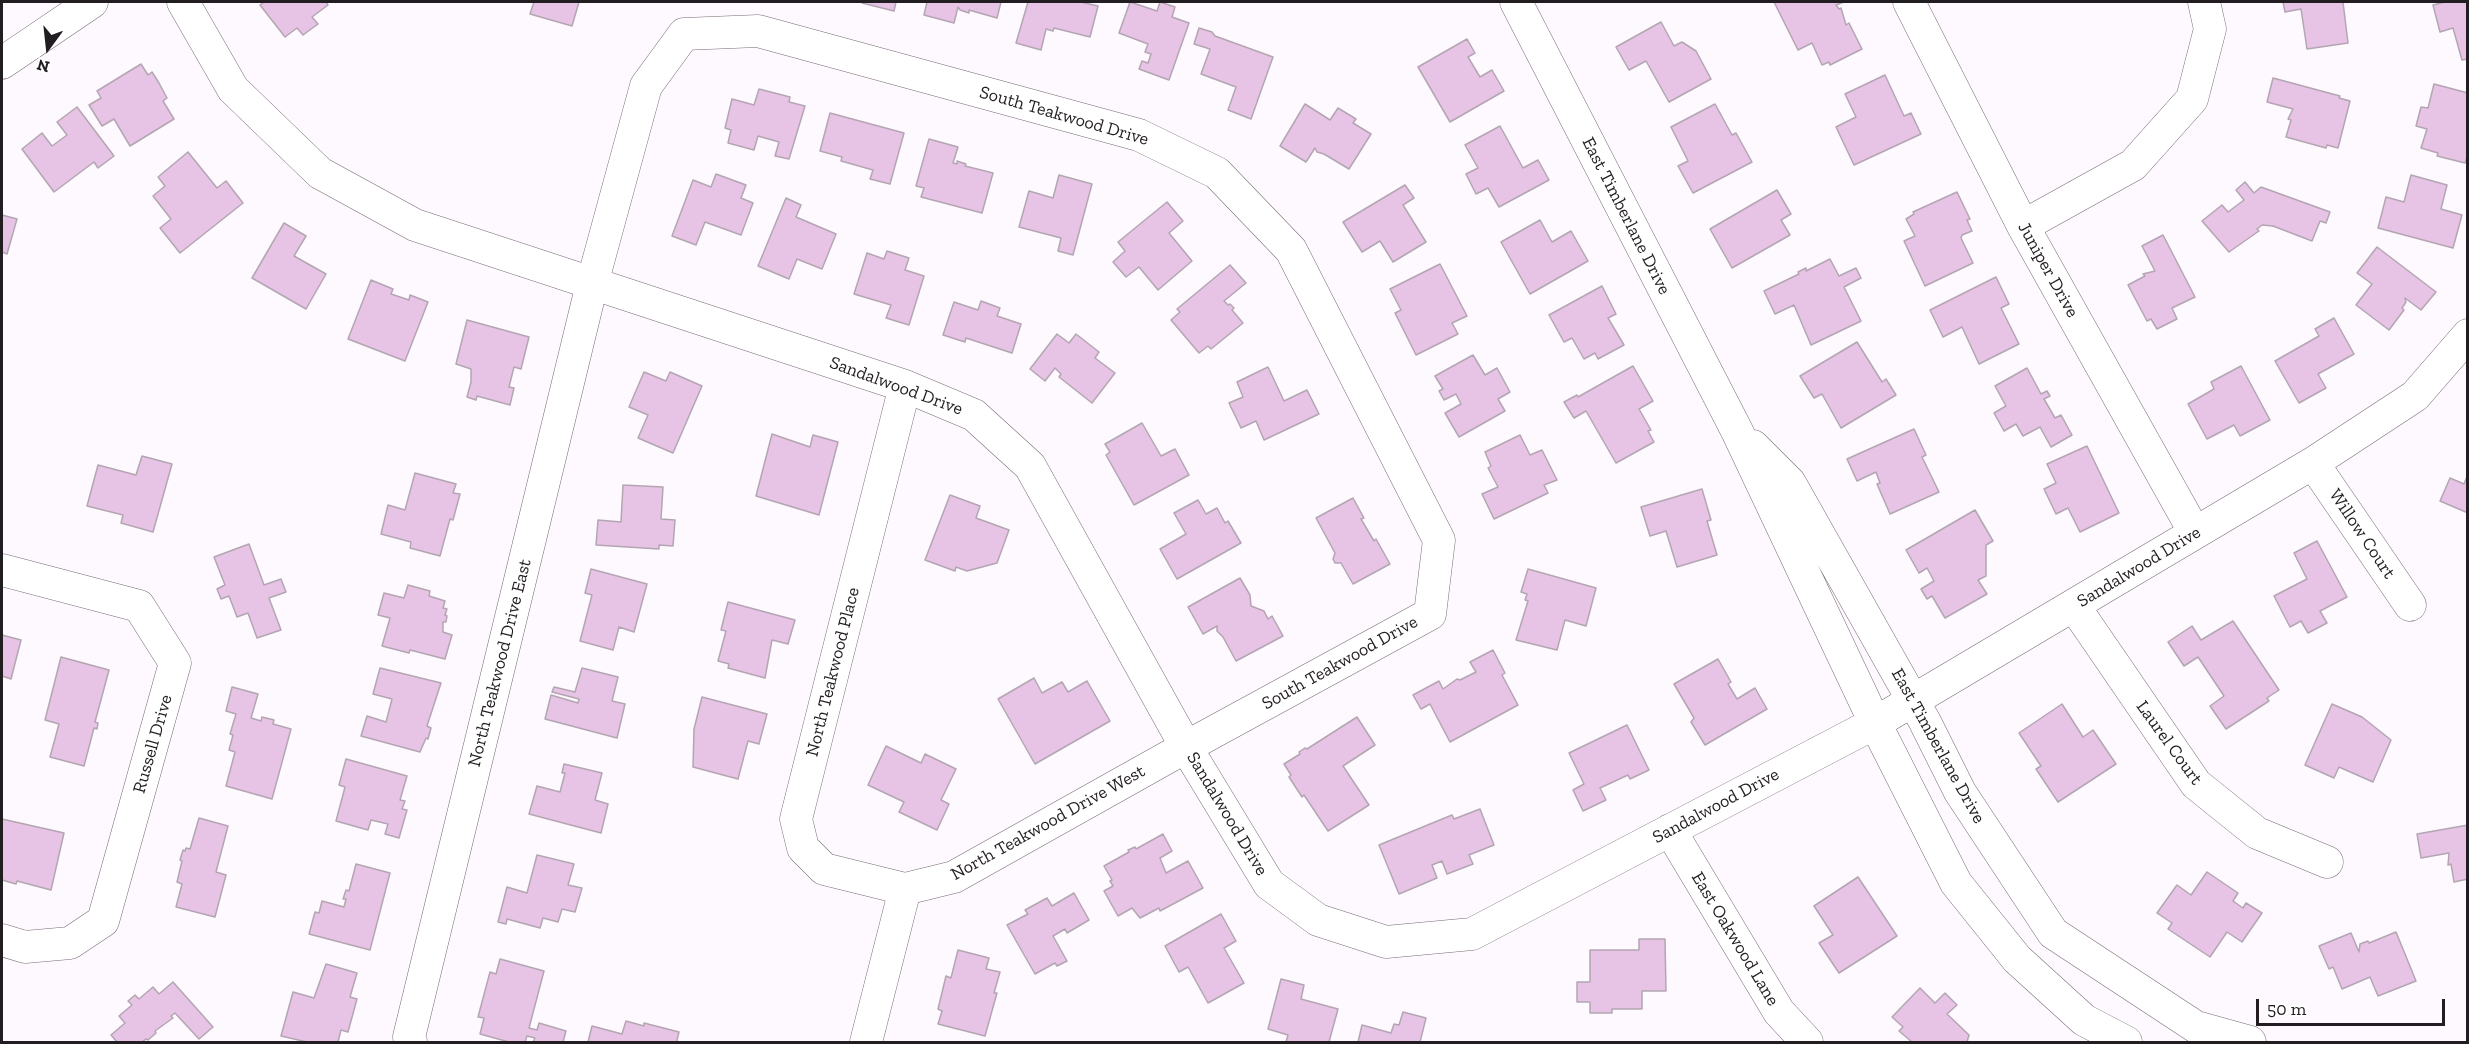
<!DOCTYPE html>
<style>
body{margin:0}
#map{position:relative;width:2469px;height:1044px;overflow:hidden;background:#fef9fe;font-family:"Zilla Slab",serif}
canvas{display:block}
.frame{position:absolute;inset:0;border:3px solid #221d21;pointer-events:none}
.north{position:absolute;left:18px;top:18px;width:60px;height:60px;-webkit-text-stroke:4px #fff;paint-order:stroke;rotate:195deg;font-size:16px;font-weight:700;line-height:24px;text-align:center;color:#221d21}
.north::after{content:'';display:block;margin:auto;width:21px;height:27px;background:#221d21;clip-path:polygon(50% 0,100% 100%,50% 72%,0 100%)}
.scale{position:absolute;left:2256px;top:999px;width:189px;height:27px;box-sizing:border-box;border:3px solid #221d21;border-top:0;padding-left:8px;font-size:18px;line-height:21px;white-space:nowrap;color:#221d21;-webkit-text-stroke:4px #fff;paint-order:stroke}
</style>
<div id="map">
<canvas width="2469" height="1044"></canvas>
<div class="frame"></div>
<div class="north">N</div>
<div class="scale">50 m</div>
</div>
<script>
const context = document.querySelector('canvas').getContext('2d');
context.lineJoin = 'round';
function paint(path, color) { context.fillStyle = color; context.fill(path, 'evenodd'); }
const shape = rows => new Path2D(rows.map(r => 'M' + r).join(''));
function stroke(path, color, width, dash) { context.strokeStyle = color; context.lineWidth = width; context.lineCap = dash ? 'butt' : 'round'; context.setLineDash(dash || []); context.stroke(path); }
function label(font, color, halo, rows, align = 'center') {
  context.font = font + ' "Zilla Slab",serif'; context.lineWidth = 6; context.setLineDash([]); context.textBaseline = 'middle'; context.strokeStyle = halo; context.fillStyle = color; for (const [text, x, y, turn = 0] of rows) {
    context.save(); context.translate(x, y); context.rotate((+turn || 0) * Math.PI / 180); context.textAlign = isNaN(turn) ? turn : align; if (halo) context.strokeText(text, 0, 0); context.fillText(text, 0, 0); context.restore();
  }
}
const building = shape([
 [264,2,326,2,328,5,312,17,318,24,303,35,297,28,285,37,260,5,264,2],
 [534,2,579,2,572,26,530,14,534,2],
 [863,2,896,2,894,11,862,3,863,2],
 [927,2,1001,2,997,18,969,10,969,13,960,10,958,7,954,23,924,15,927,2],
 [1028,2,1081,2,1098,6,1090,37,1054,28,1053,31,1046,29,1041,50,1016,43,1028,2],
 [1130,2,1157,11,1160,2,1175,7,1172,17,1189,23,1169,80,1139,69,1142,61,1148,63,1151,54,1145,52,1148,44,1119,33,1130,2],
 [1774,2,1844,2,1836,5,1839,9,1841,8,1846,25,1849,23,1862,49,1830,65,1829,62,1822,65,1812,43,1798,50,1774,2],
 [2283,2,2343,2,2348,43,2307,49,2301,9,2285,12,2283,2],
 [2445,2,2468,2,2468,59,2462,60,2453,28,2440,32,2433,5,2445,2],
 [1661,22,1674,46,1682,42,1696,51,1711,79,1669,102,1646,61,1629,70,1616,47,1661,22],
 [1199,28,1212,32,1215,36,1273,57,1251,119,1228,110,1236,87,1201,74,1210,49,1194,44,1199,28],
 [1467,39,1475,53,1468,57,1480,77,1492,70,1504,91,1450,122,1418,67,1467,39],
 [141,64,148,75,152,72,159,83,167,98,163,101,174,119,130,146,114,119,102,126,89,105,101,98,97,91,141,64],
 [1885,75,1904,116,1911,113,1921,134,1854,165,1836,127,1856,117,1845,94,1885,75],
 [2273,78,2340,96,2339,98,2350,101,2338,148,2327,145,2326,148,2286,137,2291,120,2288,119,2293,109,2267,102,2273,78],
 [2434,84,2468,93,2468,154,2465,163,2437,156,2438,153,2421,148,2427,129,2416,126,2421,107,2428,108,2434,84],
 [759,89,790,97,789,102,805,106,789,159,775,156,779,142,758,136,754,150,728,143,731,130,725,128,732,99,754,105,759,89],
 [1305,104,1330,120,1338,108,1356,119,1353,123,1371,134,1349,169,1324,154,1317,152,1315,148,1306,162,1280,146,1305,104],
 [1715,104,1732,135,1736,133,1752,162,1693,193,1678,166,1688,161,1671,127,1715,104],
 [77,107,114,156,98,168,94,162,54,192,22,149,42,133,52,146,67,135,57,122,77,107],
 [830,113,904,133,890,184,870,179,873,170,841,161,842,157,820,151,830,113],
 [1500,126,1523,168,1538,160,1549,180,1499,207,1488,188,1476,194,1466,174,1478,168,1465,145,1500,126],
 [929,139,958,147,953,163,957,164,957,161,966,164,965,166,993,173,982,213,921,197,924,188,916,186,929,139],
 [188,152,217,188,226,181,243,203,180,253,160,228,171,219,153,196,165,186,158,177,188,152],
 [716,174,746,185,741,198,753,203,741,235,705,222,696,245,672,236,693,180,711,187,716,174],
 [1059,175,1092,184,1073,255,1058,251,1061,238,1019,227,1029,191,1053,198,1059,175],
 [2411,175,2447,185,2441,209,2462,215,2453,248,2378,228,2386,197,2404,202,2411,175],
 [2245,182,2254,193,2261,187,2330,212,2326,223,2320,221,2312,241,2273,226,2262,225,2257,229,2259,231,2229,252,2202,221,2222,205,2228,212,2244,200,2236,190,2245,182],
 [1405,185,1414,198,1403,205,1426,242,1393,262,1380,241,1362,252,1343,222,1405,185],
 [1777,190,1791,214,1781,220,1790,235,1732,268,1710,229,1777,190],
 [1957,192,1970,219,1967,220,1972,231,1962,235,1961,238,1973,263,1925,286,1904,241,1915,236,1906,219,1914,214,1913,212,1957,192],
 [786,198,801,205,796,217,836,234,822,269,797,259,789,279,758,266,786,198],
 [1167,202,1183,221,1169,233,1192,261,1158,290,1139,267,1126,277,1113,262,1125,251,1118,242,1167,202],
 [2,215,17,219,7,254,2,252,2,215],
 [1540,220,1552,242,1571,231,1588,261,1530,294,1501,242,1540,220],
 [284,223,306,236,294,256,326,274,306,309,252,278,284,223],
 [2163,235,2195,297,2172,308,2177,319,2157,329,2151,319,2147,321,2128,285,2145,276,2143,274,2155,271,2142,246,2163,235],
 [2377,247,2436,292,2421,310,2405,298,2406,302,2402,308,2404,310,2389,330,2356,305,2372,284,2357,273,2377,247],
 [887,251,909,258,905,270,924,276,909,325,886,318,891,305,854,294,867,253,884,259,887,251],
 [1830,259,1839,276,1856,268,1861,278,1844,287,1861,321,1811,345,1794,305,1775,314,1764,291,1799,274,1798,272,1806,268,1806,271,1830,259],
 [1440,264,1467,316,1452,323,1458,334,1416,355,1395,313,1401,310,1390,289,1440,264],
 [1230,265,1246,283,1224,301,1228,305,1230,304,1234,308,1232,310,1243,323,1211,349,1208,346,1199,353,1171,320,1180,312,1177,309,1230,265],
 [1996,277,2009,304,2001,308,2019,344,1979,364,1962,327,1943,337,1930,310,1996,277],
 [371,280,393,289,391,294,409,300,410,295,428,302,405,361,348,339,371,280],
 [1602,286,1616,314,1608,318,1624,345,1598,359,1595,353,1584,359,1572,338,1564,342,1549,315,1602,286],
 [981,301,1000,308,997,316,1021,324,1012,353,966,338,965,342,943,335,954,302,978,310,981,301],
 [2334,318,2354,354,2318,374,2326,388,2299,403,2275,361,2319,336,2315,329,2334,318],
 [467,320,529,337,521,369,514,367,509,387,514,388,510,405,477,396,476,400,467,397,471,382,471,369,456,364,467,320],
 [1057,334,1069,343,1076,334,1099,352,1095,358,1115,373,1092,403,1059,377,1061,374,1055,368,1045,381,1030,369,1057,334],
 [1857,342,1882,382,1886,379,1896,395,1841,428,1822,394,1814,398,1800,376,1857,342],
 [1473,355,1485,375,1497,368,1510,392,1498,399,1505,411,1459,437,1445,413,1461,404,1456,394,1444,400,1439,391,1443,389,1435,376,1473,355],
 [1633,366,1653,401,1639,409,1651,430,1648,431,1654,442,1616,463,1586,411,1574,418,1564,402,1577,395,1578,397,1633,366],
 [2241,366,2270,420,2240,436,2234,425,2207,439,2188,404,2214,389,2211,382,2241,366],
 [1268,367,1284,401,1307,390,1319,414,1264,440,1256,421,1241,428,1229,403,1243,397,1237,382,1268,367],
 [2027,368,2041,394,2047,391,2050,396,2044,399,2055,418,2061,415,2072,435,2051,447,2040,427,2023,436,2016,424,2004,431,1994,413,2006,406,1995,386,2027,368],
 [644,372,666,381,670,372,702,386,673,453,638,438,648,415,629,407,644,372],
 [1142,423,1161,456,1175,449,1189,475,1134,505,1106,455,1110,452,1105,444,1142,423],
 [1914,429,1926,455,1922,457,1939,492,1890,514,1877,484,1880,483,1876,472,1857,481,1847,459,1914,429],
 [772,434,810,447,813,435,838,442,819,515,756,496,772,434],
 [1520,435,1530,455,1542,450,1557,480,1544,485,1548,493,1494,519,1482,494,1498,487,1488,468,1491,466,1485,452,1520,435],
 [2087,446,2119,513,2080,532,2068,508,2056,514,2044,489,2056,483,2047,464,2087,446],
 [142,456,172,464,153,532,121,523,123,515,87,506,98,465,136,475,142,456],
 [415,473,456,484,453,493,460,494,453,520,450,519,440,556,410,548,411,542,381,534,388,505,405,510,415,473],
 [2468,474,2468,513,2440,501,2450,478,2464,484,2468,474],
 [623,485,663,487,661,519,675,520,673,546,659,545,659,549,596,545,598,520,621,522,623,485],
 [1702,489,1711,520,1707,521,1717,555,1677,567,1666,531,1650,536,1641,507,1702,489],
 [950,495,980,506,976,518,1009,530,997,563,967,571,956,567,955,571,925,560,950,495],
 [1353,498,1364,518,1361,519,1374,541,1376,539,1390,564,1353,584,1341,563,1335,563,1333,559,1335,553,1316,518,1353,498],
 [1198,500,1206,514,1217,508,1225,523,1228,521,1241,543,1177,579,1160,549,1186,534,1174,513,1198,500],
 [1975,510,1993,541,1986,545,1986,576,1978,580,1987,594,1945,618,1932,596,1927,599,1921,589,1934,581,1927,568,1919,573,1906,550,1975,510],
 [2317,541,2347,597,2320,611,2327,623,2308,633,2301,621,2290,627,2274,596,2307,579,2294,553,2317,541],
 [249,544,264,585,281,579,286,592,269,598,281,630,257,638,248,613,237,617,229,596,221,599,217,589,225,585,214,557,249,544],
 [591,569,647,584,634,632,619,627,613,650,580,641,592,595,585,593,591,569],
 [1528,569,1596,588,1586,626,1565,620,1557,650,1516,640,1528,601,1525,600,1527,594,1521,592,1528,569],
 [1240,578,1250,595,1251,606,1264,611,1268,619,1272,616,1283,636,1236,661,1223,637,1217,631,1217,626,1203,634,1188,607,1240,578],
 [408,585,430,591,429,596,445,601,443,608,447,609,445,615,447,616,446,622,443,622,443,632,452,635,445,659,410,650,409,653,382,646,390,618,378,615,384,593,404,598,408,585],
 [728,602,795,620,788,644,772,640,765,678,728,668,729,664,718,661,726,631,721,630,728,602],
 [2233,621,2279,690,2267,698,2269,701,2226,729,2210,706,2224,696,2198,657,2184,666,2168,642,2192,626,2201,640,2233,621],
 [2,635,21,640,11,679,2,676,2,635],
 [1493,650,1505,673,1502,675,1518,705,1450,742,1430,704,1421,709,1413,695,1439,681,1443,689,1457,679,1460,680,1476,672,1470,662,1493,650],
 [61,657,109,670,95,722,98,723,97,729,94,728,84,766,50,757,59,724,45,720,61,657],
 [1718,659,1731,682,1728,684,1737,699,1755,688,1767,709,1705,745,1691,722,1694,718,1674,684,1718,659],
 [380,668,441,683,427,726,431,728,428,739,426,738,420,752,361,736,367,716,386,722,392,699,373,694,380,668],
 [582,668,618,677,612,701,625,704,617,738,545,719,551,695,578,703,579,699,552,692,554,687,575,692,582,668],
 [1034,678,1042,693,1062,682,1068,692,1087,681,1110,721,1035,764,998,699,1034,678],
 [232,687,258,694,251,718,261,721,262,717,274,720,273,724,291,729,272,799,226,786,235,752,229,750,233,735,230,734,236,714,226,711,232,687],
 [702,697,767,714,759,744,748,741,738,779,693,767,694,729,702,697],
 [2062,704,2083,737,2093,730,2116,764,2058,802,2036,769,2041,766,2019,733,2062,704],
 [2332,704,2362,717,2391,740,2373,782,2339,767,2334,778,2305,765,2332,704],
 [1357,717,1375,745,1343,766,1369,805,1328,831,1304,795,1302,797,1289,777,1291,775,1284,764,1300,754,1299,752,1305,748,1307,749,1357,717],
 [1627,725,1649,770,1630,779,1628,775,1600,788,1606,800,1583,811,1573,790,1584,784,1569,753,1627,725],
 [886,746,921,763,925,754,956,769,941,800,949,804,937,830,899,812,904,802,868,785,886,746],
 [346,759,407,776,400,800,405,801,402,809,407,810,399,838,385,834,388,824,371,820,368,830,336,821,345,787,339,785,346,759],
 [564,764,602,773,595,800,608,804,601,833,529,814,537,786,560,792,565,773,562,773,564,764],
 [1480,809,1494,845,1469,855,1473,864,1447,874,1442,861,1432,865,1437,878,1399,894,1379,845,1452,815,1454,819,1480,809],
 [199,818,228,826,216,872,226,875,215,917,176,907,182,884,177,882,182,861,180,860,183,850,185,851,186,848,190,849,199,818],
 [2,819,64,833,51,890,17,881,16,884,2,880,2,819],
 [2468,825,2468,879,2454,882,2451,864,2448,865,2449,853,2421,858,2417,834,2468,825],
 [1163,834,1172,851,1160,858,1166,873,1188,861,1203,888,1160,911,1159,908,1140,918,1132,908,1118,916,1104,891,1113,886,1110,881,1112,880,1104,866,1129,852,1128,850,1135,847,1136,849,1163,834],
 [537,855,574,864,568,885,582,888,575,912,562,909,558,922,543,918,540,928,507,919,506,924,498,922,507,887,527,893,537,855],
 [356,864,390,873,370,950,309,934,315,912,319,913,322,901,344,907,346,899,343,899,346,890,349,891,356,864],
 [2207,872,2238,893,2233,901,2243,908,2246,903,2262,913,2242,942,2227,932,2210,957,2168,929,2172,923,2157,913,2177,885,2191,895,2207,872],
 [1858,877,1897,936,1839,973,1819,943,1833,935,1814,906,1858,877],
 [1074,893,1089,920,1067,933,1065,929,1053,936,1067,961,1057,966,1055,963,1035,974,1007,925,1028,914,1025,910,1047,898,1052,906,1074,893],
 [1221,914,1236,941,1224,948,1244,983,1208,1003,1188,967,1179,972,1165,946,1221,914],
 [2396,932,2416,981,2378,996,2370,977,2342,989,2333,967,2329,969,2319,946,2351,933,2359,952,2360,944,2368,941,2369,943,2396,932],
 [1639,939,1665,939,1666,991,1642,991,1642,1009,1612,1009,1612,1013,1590,1013,1590,1002,1577,1002,1577,982,1590,982,1590,950,1639,950,1639,939],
 [958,950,989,958,986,969,1000,972,994,993,997,993,985,1036,938,1024,942,1011,938,1009,946,976,951,978,958,950],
 [500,959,544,971,529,1028,537,1030,539,1023,566,1031,563,1042,533,1042,535,1038,527,1036,525,1042,509,1042,480,1034,484,1018,478,1017,490,972,496,974,500,959],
 [326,964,357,973,350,997,357,999,348,1032,341,1030,338,1042,307,1042,281,1036,293,992,314,998,326,964],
 [1281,979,1304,985,1301,999,1338,1009,1329,1042,1286,1042,1288,1035,1268,1029,1281,979],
 [173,982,213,1027,199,1039,175,1013,171,1016,173,1018,155,1031,156,1033,148,1040,146,1039,142,1042,117,1042,111,1035,125,1023,119,1016,132,1005,128,1001,135,995,139,999,153,987,159,994,173,982],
 [1920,988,1935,1003,1945,993,1957,1005,1947,1014,1969,1035,1967,1042,1912,1042,1899,1031,1903,1027,1892,1017,1920,988],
 [1403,1012,1426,1018,1420,1042,1358,1042,1362,1025,1391,1033,1394,1024,1399,1025,1403,1012],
 [626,1021,644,1026,644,1023,679,1032,677,1040,678,1042,588,1042,592,1026,622,1034,626,1021]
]);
paint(building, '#e7c3e5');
stroke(building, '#b3a6b2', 1.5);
const minor = shape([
 [183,2,233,89,320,173,415,225,905,386,974,415,1030,466,1186,747,1269,884,1318,920,1386,942,1472,934,1875,723,2313,463,2415,396,2468,335],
 [1516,2,1737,431,1875,723,1956,883,2017,959,2084,1020,2126,1042],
 [1909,2,2023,226,2195,533],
 [2,63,92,2],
 [2023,226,2133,165,2192,99,2210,29,2204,2],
 [1753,446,1790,483,1925,722,1960,792,2053,933,2196,1027,2250,1042],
 [2313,463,2410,605],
 [2,570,139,606,175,663,103,921,70,943,25,947,2,940],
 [2074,606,2196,784,2257,833,2327,862],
 [1670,830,1779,1012,1807,1042],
 [411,1042,409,1037,592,284,646,86,684,34,758,31,1139,135,1217,173,1291,250,1439,540,1430,614,1186,747,954,877,905,889,824,869,803,848,796,819,905,386],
 [866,1042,905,889]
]);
stroke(minor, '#786c77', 33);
stroke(minor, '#fff', 32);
label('18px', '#221d21', '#fff', [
 ["South Teakwood Drive",1064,116,16],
 ["East Timberlane Drive",1626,216,63],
 ["Juniper Drive",2048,270,61],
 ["Sandalwood Drive",896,386,20],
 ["Willow Court",2362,534,56],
 ["Sandalwood Drive",2139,567,-31],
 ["North Teakwood Drive East",500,663,-76],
 ["South Teakwood Drive",1340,663,-29],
 ["North Teakwood Place",833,672,-76],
 ["Laurel Court",2169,743,54],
 ["Russell Drive",153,744,-74],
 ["East Timberlane Drive",1938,746,61],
 ["Sandalwood Drive",1716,806,-28],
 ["Sandalwood Drive",1227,814,59],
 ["North Teakwood Drive West",1048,823,-29],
 ["East Oakwood Lane",1735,939,59]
]);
</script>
